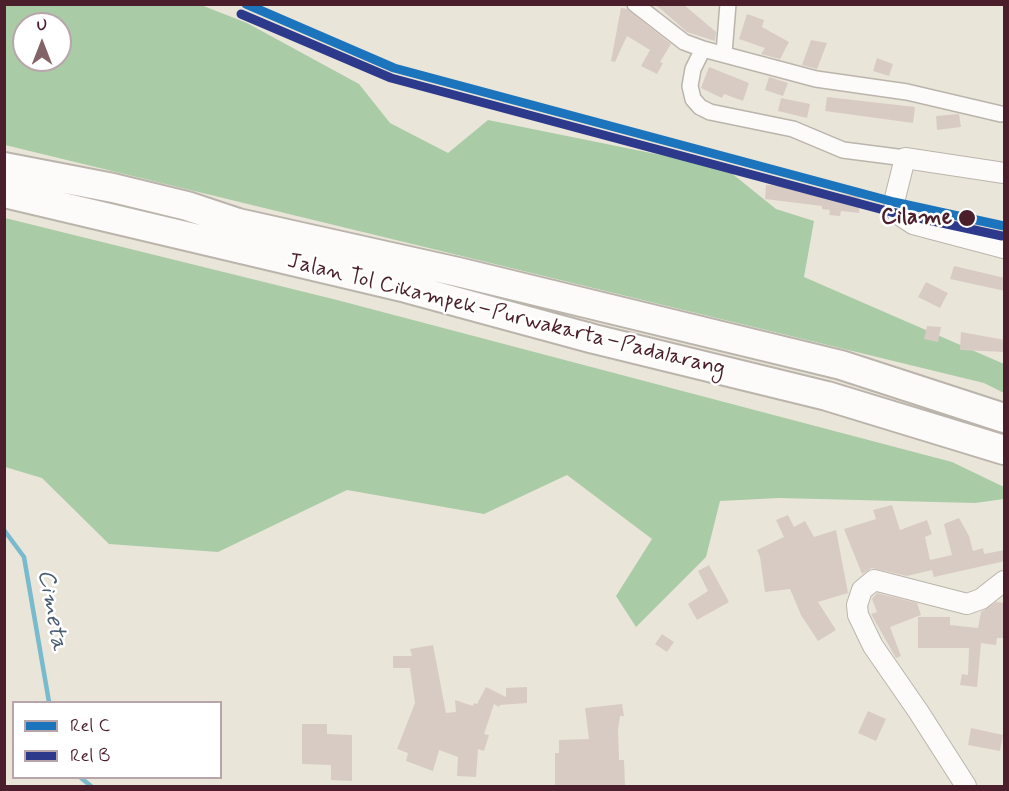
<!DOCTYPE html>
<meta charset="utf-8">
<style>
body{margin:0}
#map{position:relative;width:1009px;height:791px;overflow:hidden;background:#eae5d9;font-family:Mynerve,sans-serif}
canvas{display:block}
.frame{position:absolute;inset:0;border:6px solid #4a1f2b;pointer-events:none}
.legend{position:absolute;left:12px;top:701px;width:210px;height:78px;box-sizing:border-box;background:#fff;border:2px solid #b7a5aa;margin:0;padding:8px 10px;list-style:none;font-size:18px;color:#4a1f2b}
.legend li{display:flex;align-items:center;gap:12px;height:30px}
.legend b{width:30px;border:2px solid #b7a5aa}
.north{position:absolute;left:12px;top:12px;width:60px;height:60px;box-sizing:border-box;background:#fff;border:2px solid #b7a5aa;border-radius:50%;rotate:0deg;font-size:16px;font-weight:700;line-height:24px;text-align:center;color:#4a1f2b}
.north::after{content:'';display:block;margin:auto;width:21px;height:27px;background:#826468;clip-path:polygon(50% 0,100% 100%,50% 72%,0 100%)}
</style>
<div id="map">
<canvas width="1009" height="791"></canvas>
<div class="frame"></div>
<ul class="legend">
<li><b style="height:8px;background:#1c75bc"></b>Rel C</li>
<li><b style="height:8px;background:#2d398b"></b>Rel B</li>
</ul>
<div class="north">U</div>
</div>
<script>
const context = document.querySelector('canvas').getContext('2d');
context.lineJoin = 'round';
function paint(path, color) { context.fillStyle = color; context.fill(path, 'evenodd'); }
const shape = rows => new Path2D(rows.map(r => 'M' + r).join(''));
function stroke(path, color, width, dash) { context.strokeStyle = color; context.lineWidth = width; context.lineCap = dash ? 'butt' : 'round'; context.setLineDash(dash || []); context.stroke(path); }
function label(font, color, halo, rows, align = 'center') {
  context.font = font + ' Mynerve,sans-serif'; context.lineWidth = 5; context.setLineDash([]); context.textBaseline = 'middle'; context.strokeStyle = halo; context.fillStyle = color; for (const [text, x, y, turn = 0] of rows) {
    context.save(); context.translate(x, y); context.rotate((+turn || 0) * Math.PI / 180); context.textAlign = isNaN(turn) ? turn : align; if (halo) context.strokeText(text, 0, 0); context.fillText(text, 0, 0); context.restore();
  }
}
paint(shape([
 [5,5,201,5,247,23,359,84,390,123,448,153,488,120,725,168,776,209,814,221,804,277,1004,364,1004,393,984,383,5,145],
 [24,24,60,24,60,60,24,60],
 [5,218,337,300,952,462,1004,487,1004,499,975,503,779,498,720,501,706,557,636,627,616,596,652,539,567,475,484,514,347,490,218,552,109,544,42,478,5,467]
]), '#a9cca6');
stroke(shape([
 [4,530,24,557,49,702],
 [81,778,91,786]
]), '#79bacd', 4.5);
paint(shape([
 [655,4,683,4,716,32,715,41,687,32],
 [621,8,627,9,671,44,660,62,663,63,657,74,641,66,650,50,627,36,615,62,611,61],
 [747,14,764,20,762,27,789,42,780,59,761,54,765,48,739,39],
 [811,40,827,43,817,69,802,65],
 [877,58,893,64,889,76,873,71],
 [709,67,749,83,743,101,724,94,722,98,701,88],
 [769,77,788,83,783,96,765,90],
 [827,97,915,107,913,123,825,111],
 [781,98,810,104,807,118,778,111],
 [959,114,961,127,937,130,936,116],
 [766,185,807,187,807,191,860,196,859,213,841,211,840,216,829,215,830,210,822,209,822,206,765,199],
 [950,216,980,224,978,229,949,221],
 [954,266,1005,278,1005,291,950,279],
 [926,282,948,293,940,308,918,297],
 [927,326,941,327,938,342,924,339],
 [961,332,1005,340,1005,352,960,350],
 [892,505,900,530,927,520,932,534,925,537,930,560,952,555,944,524,959,518,969,536,973,551,983,548,984,554,1005,550,1005,561,934,577,932,570,907,576,872,568,862,574,844,529,876,519,873,510],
 [788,515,794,527,805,521,814,537,836,530,848,593,818,602,836,630,818,641,801,615,790,589,765,592,760,557,757,550,784,537,776,520],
 [709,565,729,602,697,620,688,604,708,591,698,571],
 [877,593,917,603,921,615,890,627,901,656,896,658,871,614,877,612,872,599],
 [996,602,1005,603,1005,638,997,638,996,645,981,643,977,687,960,685,962,674,968,675,969,648,918,648,918,617,950,617,950,625,978,628,981,612],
 [662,634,674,642,667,652,655,644],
 [433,645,446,713,456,712,455,700,473,706,474,703,477,704,486,687,506,697,506,688,527,687,527,703,500,705,499,707,494,704,484,734,489,735,484,751,478,749,476,777,457,776,458,757,439,750,433,771,406,761,408,753,397,749,415,703,410,668,393,668,393,656,412,656,410,649],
 [622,704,624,716,620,716,618,730,619,760,624,760,625,786,555,786,555,753,559,753,559,740,589,739,585,708],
 [868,711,886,719,876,741,858,733],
 [302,724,327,724,327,734,352,735,352,781,331,780,331,765,302,764],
 [971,728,1003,735,1000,751,968,745]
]), '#d8cbc4');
const minor = shape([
 [635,4,684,42,703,49,816,79,907,92,1001,114],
 [703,49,693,69,690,86,693,99,700,107,710,112,793,129,843,150,905,158],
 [724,53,728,4]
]);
const tertiary = shape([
 [1004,173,905,158,894,202,898,214,913,224,1004,248],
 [966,786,918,711,873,646,858,615,857,605,862,590,874,580,967,604,981,599,1004,581]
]);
const motorway = shape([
 [4,167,113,188,187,206,238,223,458,272,841,365,1004,418],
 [4,193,406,288,594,339,827,396,1004,450]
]);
stroke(minor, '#bbb4ac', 18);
stroke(tertiary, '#bbb4ac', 22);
stroke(motorway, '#bbb4ac', 32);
stroke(minor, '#fcfbf9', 15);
stroke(tertiary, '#fcfbf9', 20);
stroke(motorway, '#fcfbf9', 28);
stroke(shape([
 [246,4,394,68,894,202,1004,226]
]), '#1c75bc', 9);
stroke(shape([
 [241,14,391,78,891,212,1002,236]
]), '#2d398b', 9);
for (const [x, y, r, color] of [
 [967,218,9,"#4a1f2b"]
]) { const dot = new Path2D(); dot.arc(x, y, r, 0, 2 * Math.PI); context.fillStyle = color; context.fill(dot); stroke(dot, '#fff', 2); }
label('bold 22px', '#4a1f2b', '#fff', [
 ["Cilame",952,218]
], 'right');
label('22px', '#4a1f2b', '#fff', [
 ["Jalan Tol Cikampek–Purwakarta–Padalarang",506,316,14]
]);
label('italic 24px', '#4a5d72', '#fff', [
 ["Cimeta",51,610,80]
]);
</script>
